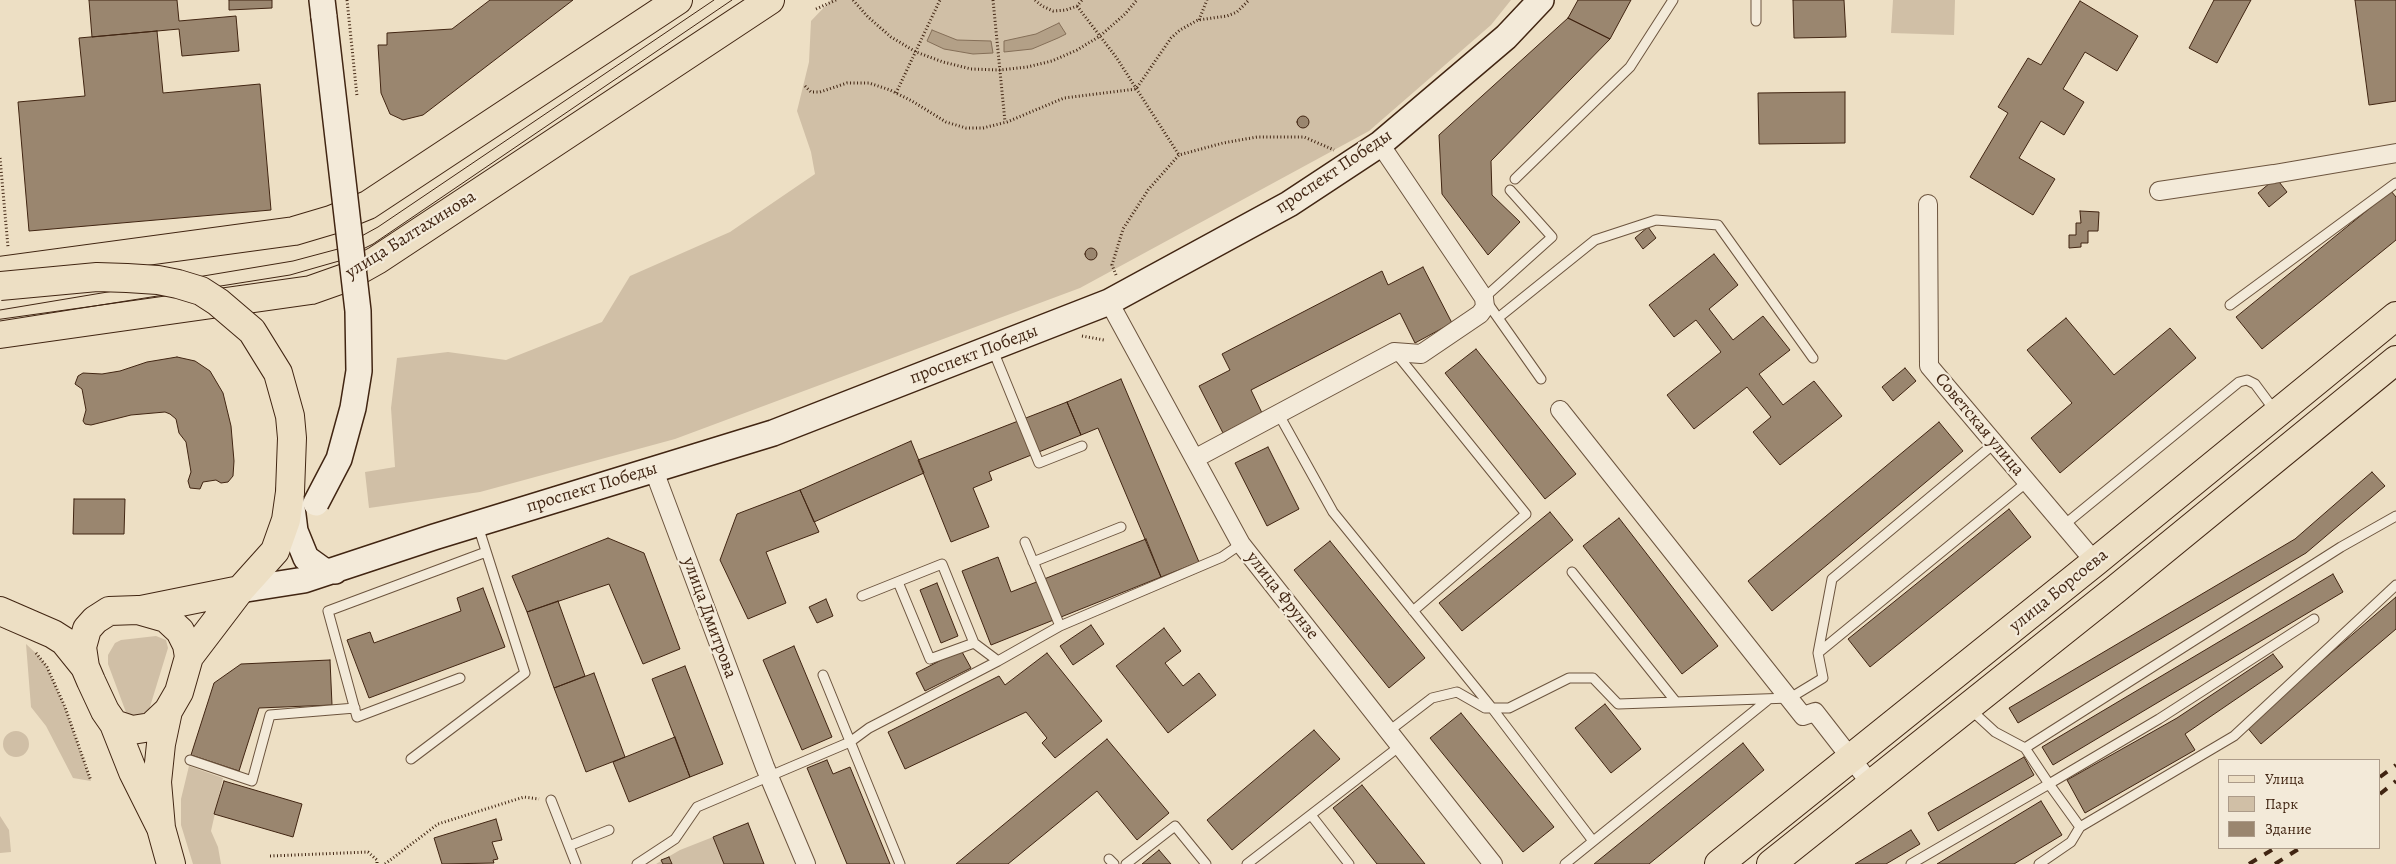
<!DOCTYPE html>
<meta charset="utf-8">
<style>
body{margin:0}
#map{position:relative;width:2396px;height:864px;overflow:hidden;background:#eddfc4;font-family:Alegreya,serif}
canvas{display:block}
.legend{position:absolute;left:2218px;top:759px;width:162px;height:90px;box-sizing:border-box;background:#f3ead9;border:1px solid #ac9b89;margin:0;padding:6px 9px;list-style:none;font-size:15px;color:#412512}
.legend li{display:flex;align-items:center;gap:10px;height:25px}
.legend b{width:25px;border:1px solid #ac9b89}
</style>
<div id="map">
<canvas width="2396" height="864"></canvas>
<ul class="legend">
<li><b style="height:6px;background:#eddfc4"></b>Улица</li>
<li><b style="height:14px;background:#d0bfa6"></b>Парк</li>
<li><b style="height:14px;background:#9a866f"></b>Здание</li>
</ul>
</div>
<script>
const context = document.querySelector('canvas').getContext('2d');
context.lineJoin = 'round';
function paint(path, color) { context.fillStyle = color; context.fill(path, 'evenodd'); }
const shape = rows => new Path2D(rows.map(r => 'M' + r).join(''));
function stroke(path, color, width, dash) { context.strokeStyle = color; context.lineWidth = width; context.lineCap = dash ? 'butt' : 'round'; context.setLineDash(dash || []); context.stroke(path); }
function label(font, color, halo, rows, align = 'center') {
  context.font = font + ' Alegreya,serif'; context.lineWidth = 4.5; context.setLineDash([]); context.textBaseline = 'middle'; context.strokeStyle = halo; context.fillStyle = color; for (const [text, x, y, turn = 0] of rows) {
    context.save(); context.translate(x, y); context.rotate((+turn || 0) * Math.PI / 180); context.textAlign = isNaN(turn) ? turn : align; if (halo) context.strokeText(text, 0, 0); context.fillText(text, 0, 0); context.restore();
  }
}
paint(shape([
 [831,0,1511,0,1491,25,1369,131,1080,288,675,439,480,492,369,508,365,472,395,467,391,408,397,358,448,352,506,360,602,322,630,276,730,232,815,174,811,152,797,111,809,62,811,21],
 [1893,0,1955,0,1954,35,1891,33],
 [156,636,166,640,168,648,149,710,142,721,127,715,108,664,108,655,115,643,121,640],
 [26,644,40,657,47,667,65,707,91,781,73,778,46,726,31,707],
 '3 744a13 13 0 1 1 26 0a13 13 0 1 1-26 0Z',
 [189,766,223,778,211,831,218,847,221,864,193,864,181,825,181,799],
 [0,816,9,830,11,852,0,853],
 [713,837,724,864,656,864,680,850]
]), '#d0bfa6');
const water = shape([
 [1059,23,1066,34,1058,38,1032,49,1004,52,1004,41,1036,34,1059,23],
 [932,30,957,40,991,41,993,53,973,54,944,49,927,41,932,30]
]);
paint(water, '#b3a087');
stroke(water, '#856f58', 1);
const building = shape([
 [89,0,177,0,179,21,236,16,239,51,182,56,179,29,92,37,89,0],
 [229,0,272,0,272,8,229,10,229,0],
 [490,0,573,0,423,115,403,120,390,114,381,93,378,45,387,45,387,33,452,29,490,0],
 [1578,0,1631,0,1610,39,1568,18,1578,0],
 [1793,0,1844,0,1846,37,1794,38,1793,0],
 [2214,0,2251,0,2217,63,2189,48,2214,0],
 [2355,0,2396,0,2396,101,2369,105,2355,0],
 [2080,1,2138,36,2117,71,2085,52,2063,89,2084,102,2064,135,2041,121,2019,158,2055,179,2033,215,1970,177,2008,113,1998,107,2028,58,2041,65,2080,1],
 [1568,18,1610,39,1491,161,1492,195,1520,222,1488,255,1442,194,1439,135,1568,18],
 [157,31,163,93,260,84,271,210,29,231,18,102,85,96,79,38,157,31],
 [1845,92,1845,143,1759,144,1758,93,1845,92],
 '1297 122a6 6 0 1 1 12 0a6 6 0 1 1-12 0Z',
 [2276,178,2287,192,2269,207,2258,193,2276,178],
 [2391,191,2396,197,2396,240,2262,349,2236,317,2391,191],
 [2080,211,2099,212,2098,231,2088,231,2088,243,2081,243,2081,247,2069,248,2069,235,2076,235,2076,223,2081,223,2080,211],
 [1648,227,1656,238,1643,249,1635,238,1648,227],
 '1085 254a6 6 0 1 1 12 0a6 6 0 1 1-12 0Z',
 [1714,254,1738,285,1709,309,1733,340,1763,316,1790,350,1759,374,1783,405,1814,381,1842,416,1780,465,1753,432,1771,417,1747,387,1694,429,1667,395,1721,352,1696,320,1674,337,1649,305,1714,254],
 [1423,267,1452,323,1415,343,1400,313,1251,390,1262,413,1223,433,1199,386,1230,370,1222,354,1382,271,1388,285,1423,267],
 [2066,318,2114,375,2170,328,2196,358,2060,473,2031,438,2072,403,2027,350,2066,318],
 [1476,349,1576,474,1545,499,1445,373,1476,349],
 [177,357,195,361,210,371,223,393,231,426,234,461,233,476,228,482,221,483,216,480,203,482,200,489,190,488,188,481,191,472,186,442,179,433,176,419,170,414,165,412,131,415,91,425,85,424,83,421,86,410,82,389,75,384,78,376,83,373,102,374,120,371,147,362,177,357],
 [1905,368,1916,381,1893,401,1882,387,1905,368],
 [1121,379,1199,562,1161,577,1098,428,1081,435,1067,402,1121,379],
 [1067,402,1081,435,989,472,992,480,973,488,989,527,951,542,918,460,1067,402],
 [1939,422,1963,451,1772,611,1748,581,1939,422],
 [911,441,924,473,814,522,800,490,911,441],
 [1268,447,1299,509,1267,526,1235,463,1268,447],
 [2372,472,2385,486,2306,553,2018,723,2009,708,2295,539,2372,472],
 [800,490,819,532,766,552,786,603,748,619,720,560,737,514,800,490],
 [74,499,125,499,124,534,73,534,74,499],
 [2009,509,2031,537,1870,667,1848,639,2009,509],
 [1550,512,1573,540,1462,631,1439,603,1550,512],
 [1619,518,1718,646,1682,674,1583,546,1619,518],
 [608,538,644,553,680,649,643,664,609,584,527,612,512,576,608,538],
 [1146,539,1161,577,991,645,962,571,998,557,1011,592,1146,539],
 [1330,541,1425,658,1389,688,1294,570,1330,541],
 [2333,574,2343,592,2053,765,2042,747,2333,574],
 [937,583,958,636,941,643,920,590,937,583],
 [483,588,505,647,369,698,347,640,370,632,374,643,461,611,457,598,483,588],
 [2396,597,2396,629,2261,744,2246,726,2396,597],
 [826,599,833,616,817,623,809,607,826,599],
 [558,601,585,676,554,688,527,612,558,601],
 [1091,625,1104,644,1073,665,1060,646,1091,625],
 [1164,628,1181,651,1165,663,1183,686,1199,673,1216,695,1168,733,1116,666,1164,628],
 [794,646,832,737,802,750,763,660,794,646],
 [961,650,971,668,925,691,916,673,961,650],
 [1047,653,1102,721,1055,758,1042,743,1047,738,1026,712,905,769,888,732,999,676,1005,685,1047,653],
 [2273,654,2283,667,2185,734,2195,750,2085,813,2067,780,2177,718,2273,654],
 [330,660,332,705,259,708,239,771,191,755,214,683,241,664,330,660],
 [685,666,723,764,690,777,652,679,685,666],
 [594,673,625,757,586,772,554,688,594,673],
 [1605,704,1641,749,1611,773,1575,728,1605,704],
 [1461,713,1554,827,1523,852,1430,738,1461,713],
 [1314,730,1340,759,1232,850,1207,820,1314,730],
 [675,737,690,777,629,802,613,762,675,737],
 [1107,739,1169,813,1137,840,1097,791,1008,864,956,864,1107,739],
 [1743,743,1764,770,1649,864,1594,864,1743,743],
 [2024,757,2034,775,1938,831,1928,813,2024,757],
 [827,760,833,774,850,767,890,864,847,864,807,768,827,760],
 [224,781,302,804,293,837,214,814,224,781],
 [1362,785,1425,864,1377,864,1333,808,1362,785],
 [2041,801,2062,835,2014,864,1937,864,2041,801],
 [496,819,502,840,492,842,498,859,493,860,494,863,442,864,434,838,496,819],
 [748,823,764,864,724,864,713,837,748,823],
 [1911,830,1920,844,1886,864,1855,864,1911,830],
 [1159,850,1171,864,1142,864,1159,850],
 [669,857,672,864,663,864,661,860,669,857]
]);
paint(building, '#9a866f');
stroke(building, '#412512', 1);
const lane = shape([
 [1756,0,1756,21],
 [1515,179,1630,67,1673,0],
 [1510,190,1552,237,1484,298,1541,379],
 [2230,305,2396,183],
 [1498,318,1595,240,1656,220,1718,225,1813,358],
 [992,348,1039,463,1082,446],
 [1395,352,1526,514,1413,611],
 [1278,413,1333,512,1492,708,1593,841],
 [2064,525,2239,382,2247,380,2255,384,2275,411],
 [1025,542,1060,626],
 [1033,562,1121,527],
 [1572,572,1676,702],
 [898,582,930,659,974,643],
 [862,596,942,564,974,643,998,661],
 [2314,619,2159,719,2049,784,2080,827,2234,736,2396,585],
 [1818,653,2027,482],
 [823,675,900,864],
 [460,678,357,717,328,611,486,552],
 [1389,731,1432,698,1457,692,1485,708,1509,708,1569,678,1593,678,1618,704,1790,698,1823,678,1818,653,1832,579,1995,443],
 [2025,748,2341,547,2396,516],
 [411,759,525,673,478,526],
 [190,760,252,781,270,715,355,708],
 [551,800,576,864],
 [1311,815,1349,864],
 [569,846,609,830],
 [1109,859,1114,864],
 [637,864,675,839,697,807,850,742,869,728,998,661,1060,626,1222,557,1241,544],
 [1126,864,1175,826,1206,864],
 [1247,864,1400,746],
 [1565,864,1769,699],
 [1911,864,2049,784,2025,748,1995,732,1970,709],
 [2039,864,2071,842,2080,827]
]);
const street = shape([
 [2159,191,2274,174,2396,153],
 [1928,204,1929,366,2095,562],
 [1109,302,1241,544,1493,864],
 [1560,410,1803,716,1815,712,1871,784],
 [1196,458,1394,352,1421,354,1480,314,1485,307,1484,298,1380,144],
 [653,468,765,767,806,864]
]);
const secondary = shape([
 [322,0,324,17],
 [291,499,295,531,306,558,324,571,335,571],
 [240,590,304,580,434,537,773,433,1109,302,1289,204,1380,144,1506,37,1541,0]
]);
const primary = shape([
 [0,271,294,231,331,220,368,205,678,0],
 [0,334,311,290,345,278,377,260,770,0],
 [141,610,240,590],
 [0,611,53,634,64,641,85,667],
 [189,657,240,590,275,551,286,520,290,492],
 [168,711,161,744,157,782,161,828,171,864],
 [114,724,132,730,151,727,168,711,179,692,189,657,187,645,180,631,166,618,138,610,109,611,95,620,87,629,82,647,85,667,91,681,105,711,114,724,133,772,161,828],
 [1719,864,2095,562,2396,316],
 [1771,864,2116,589,2396,360]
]);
stroke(lane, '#6c543e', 11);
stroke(street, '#6c543e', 20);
stroke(secondary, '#412512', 28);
stroke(primary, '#412512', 30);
stroke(shape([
 [347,0,357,96],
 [853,0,868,17,891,37,916,52,943,62,971,69,1000,70,1027,67,1052,61,1077,50,1100,36,1125,14,1137,0],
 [993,0,1005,122],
 [1035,0,1042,6,1053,11,1066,10,1077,6,1082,0],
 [1077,6,1116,57,1179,155],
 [816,9,836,0],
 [1199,20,1207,0],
 [805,86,811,92,820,92,847,83,869,83,890,90,912,101,946,122,966,128,983,128,1007,122,1064,98,1136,89,1171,38,1180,30,1198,20,1227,16,1237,12,1249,0],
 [896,93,940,0],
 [0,158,8,247],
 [1116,275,1112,265,1123,229,1148,190,1179,155,1223,143,1257,137,1304,137,1334,150],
 [1082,336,1104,340],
 [36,653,47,667,65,707,91,781],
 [270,856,368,852,377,860,377,864],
 [385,864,438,824,524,797,539,799]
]), '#412512', 3, [1, 2.5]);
stroke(lane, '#f3ead9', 9);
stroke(street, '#f3ead9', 18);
stroke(secondary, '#f3ead9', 25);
stroke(primary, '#eddfc4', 28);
stroke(shape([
 [0,310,293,261,338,249,378,227,714,0],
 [0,321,290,275,339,261,373,244,732,0]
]), '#412512', 1);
stroke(shape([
 [2380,777,2396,765],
 [2380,794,2396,781],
 [2249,864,2275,848],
 [2275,864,2300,848]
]), '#412512', 4, [9, 9]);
const secondaryBridge = shape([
 [316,503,339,459,353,408,359,371,358,311,324,17]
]);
const primaryBridge = shape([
 [0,286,97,277,127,278,158,280,178,284,201,291,218,302,252,331,278,373,290,416,292,438,290,492]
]);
stroke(secondaryBridge, '#412512', 28, []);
stroke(primaryBridge, '#412512', 30, []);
stroke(secondaryBridge, '#f3ead9', 25);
stroke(primaryBridge, '#eddfc4', 28);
label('18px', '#412512', '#f3ead9', [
 ["проспект Победы",1334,172,-34],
 ["улица Балтахинова",411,235,-32],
 ["проспект Победы",974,355,-21],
 ["Советская улица",1979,425,50],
 ["проспект Победы",592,488,-17],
 ["улица Борсоева",2059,591,-39],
 ["улица Фрунзе",1282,596,52],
 ["улица Дмитрова",709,618,70]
]);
</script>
